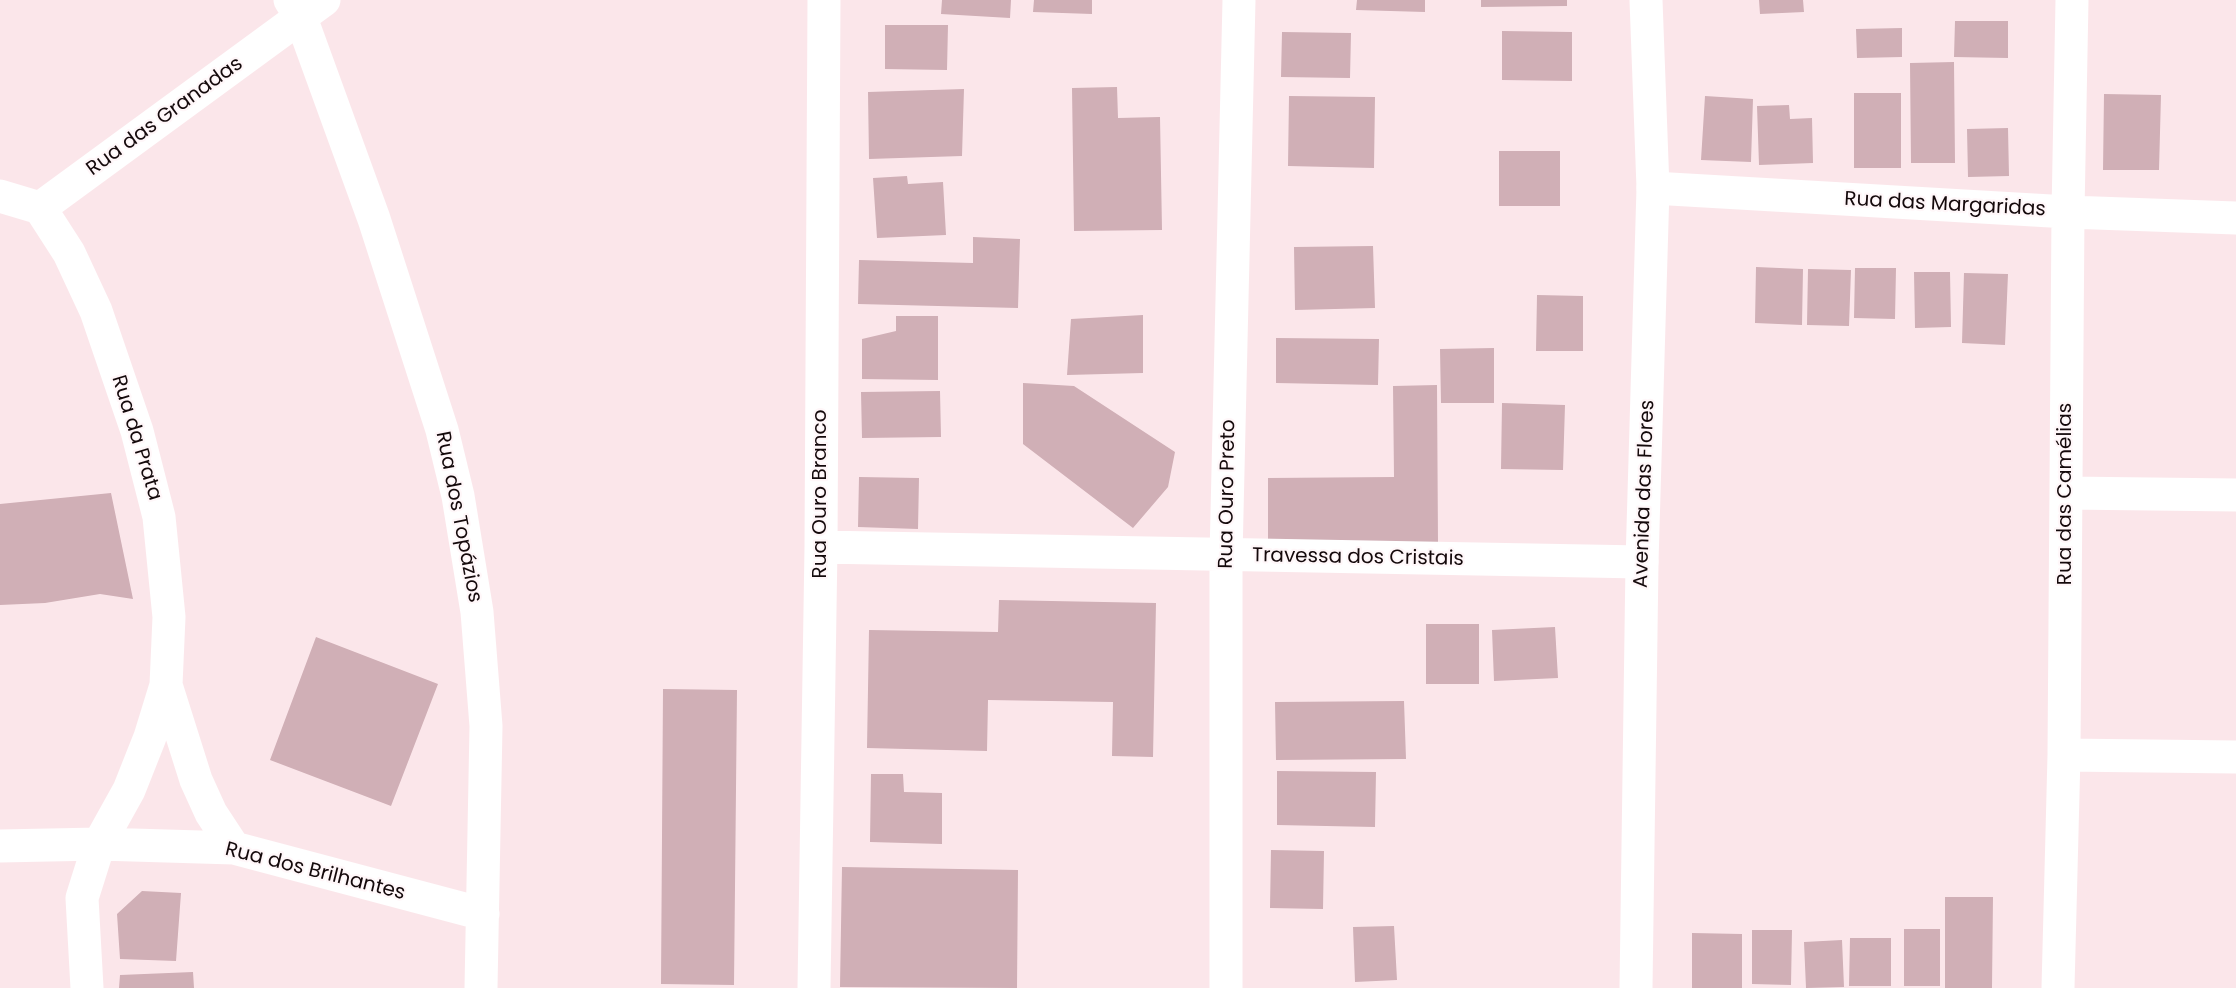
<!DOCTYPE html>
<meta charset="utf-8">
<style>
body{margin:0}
canvas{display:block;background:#fbe6ea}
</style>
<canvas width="2236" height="988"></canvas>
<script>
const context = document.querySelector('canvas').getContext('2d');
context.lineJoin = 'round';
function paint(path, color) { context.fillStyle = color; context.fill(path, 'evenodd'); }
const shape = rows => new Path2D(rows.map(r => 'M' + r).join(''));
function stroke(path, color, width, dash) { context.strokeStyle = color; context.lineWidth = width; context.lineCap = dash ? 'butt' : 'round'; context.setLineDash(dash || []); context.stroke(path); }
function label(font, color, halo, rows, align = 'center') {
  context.font = font + ' Poppins,sans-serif'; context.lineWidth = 4.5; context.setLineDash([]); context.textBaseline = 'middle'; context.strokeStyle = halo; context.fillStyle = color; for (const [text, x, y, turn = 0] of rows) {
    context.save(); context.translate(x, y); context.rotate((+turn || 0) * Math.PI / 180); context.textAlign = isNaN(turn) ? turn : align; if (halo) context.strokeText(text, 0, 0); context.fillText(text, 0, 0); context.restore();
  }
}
paint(shape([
 [942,0,1011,0,1010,18,941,14],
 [1034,0,1092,0,1092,14,1033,12],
 [1357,0,1425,0,1425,12,1356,10],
 [1481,0,1567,0,1567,6,1481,7],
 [1759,0,1803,0,1804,12,1760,14],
 [1955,21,2008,21,2008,58,1954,57],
 [885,25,948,25,947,70,885,69],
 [1902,28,1902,57,1857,58,1856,29],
 [1502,31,1572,32,1572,81,1502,80],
 [1282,32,1351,33,1350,78,1281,77],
 [1954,62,1955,163,1911,163,1910,63],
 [1117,87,1118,118,1160,117,1162,230,1074,231,1072,88],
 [964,89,962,156,869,159,868,92],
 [1854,93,1901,93,1901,168,1854,168],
 [2104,94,2161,95,2159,170,2103,170],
 [1289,96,1375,97,1374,168,1288,166],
 [1705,96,1753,99,1751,162,1701,160],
 [1789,105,1790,119,1812,118,1813,163,1759,165,1757,106],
 [2008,128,2009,176,1968,177,1967,129],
 [1499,151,1560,151,1560,206,1499,206],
 [907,176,908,184,943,182,946,235,877,238,873,178],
 [973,237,1020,239,1018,308,858,304,859,260,973,263],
 [1373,246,1375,308,1295,310,1294,247],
 [1756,267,1803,269,1802,325,1755,323],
 [1855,268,1896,268,1895,319,1854,318],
 [1808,269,1851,270,1849,326,1807,325],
 [1914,272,1950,272,1951,327,1915,328],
 [1964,273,2008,274,2005,345,1962,343],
 [1537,295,1583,296,1583,351,1536,351],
 [1143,315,1143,373,1067,375,1071,319],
 [896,316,938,316,938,380,862,379,862,339,896,331],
 [1276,338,1379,339,1378,385,1276,383],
 [1494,348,1494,403,1441,403,1440,349],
 [1023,383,1074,386,1175,452,1168,487,1133,528,1023,444],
 [1437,385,1438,544,1268,545,1268,478,1394,477,1393,386],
 [940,391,941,437,862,438,861,392],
 [1502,403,1565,405,1563,470,1501,469],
 [859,477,919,478,918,529,858,527],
 [111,493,133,599,100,594,45,603,0,605,0,504],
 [999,600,1156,603,1153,757,1112,756,1113,702,988,700,987,751,867,748,869,630,998,632],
 [1426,624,1479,624,1479,684,1426,684],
 [1555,627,1558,678,1494,681,1492,630],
 [316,637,438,684,391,806,270,760],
 [663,689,737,690,734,985,661,984],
 [1404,701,1406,759,1276,760,1275,702],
 [1277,771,1376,772,1375,827,1277,825],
 [871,774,903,774,904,792,942,793,942,844,870,842],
 [1271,850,1324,851,1323,909,1270,908],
 [842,867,1018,870,1017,988,840,987],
 [142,891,181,893,176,961,120,959,117,914],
 [1945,897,1993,897,1992,988,1945,988],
 [1394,926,1397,980,1355,982,1353,927],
 [1904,929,1940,929,1940,986,1904,986],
 [1752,930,1792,930,1791,985,1752,984],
 [1692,933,1742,934,1742,988,1692,988],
 [1850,938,1891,938,1891,986,1849,986],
 [1842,940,1844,987,1806,988,1804,942],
 [193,972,194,988,119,988,120,975]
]), '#d0afb6');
stroke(shape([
 [290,0,301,18,374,219,442,430,458,496,477,612,486,726,481,988],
 [1653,188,2068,212,2236,218],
 [0,196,40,208],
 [40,208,69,253,96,311,137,431,159,517,169,617,166,685,196,780,211,813,234,848],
 [40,208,324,0],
 [2066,493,2236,495],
 [821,547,1642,562],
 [2064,755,2236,757],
 [0,846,99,844,234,848,483,914],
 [87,988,82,898,99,844,129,790,150,737,166,685],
 [814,988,821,547,824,0],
 [1226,988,1226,556,1239,0],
 [2058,988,2064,755,2068,212,2072,0]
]), '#fff', 33);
stroke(shape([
 [1636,988,1642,562,1653,188,1646,0]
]), '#fff', 33);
label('20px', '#14090b', '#fff7f9', [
 ["Rua das Granadas",165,117,-36],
 ["Rua das Margaridas",1945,205,3],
 ["Rua da Prata",136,438,73],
 ["Rua Ouro Branco",821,494,-90],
 ["Rua Ouro Preto",1228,494,-89],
 ["Avenida das Flores",1645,494,-88],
 ["Rua das Camélias",2066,494,-90],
 ["Rua dos Topázios",458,517,79],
 ["Travessa dos Cristais",1358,558,1],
 ["Rua dos Brilhantes",315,872,14]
]);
</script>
